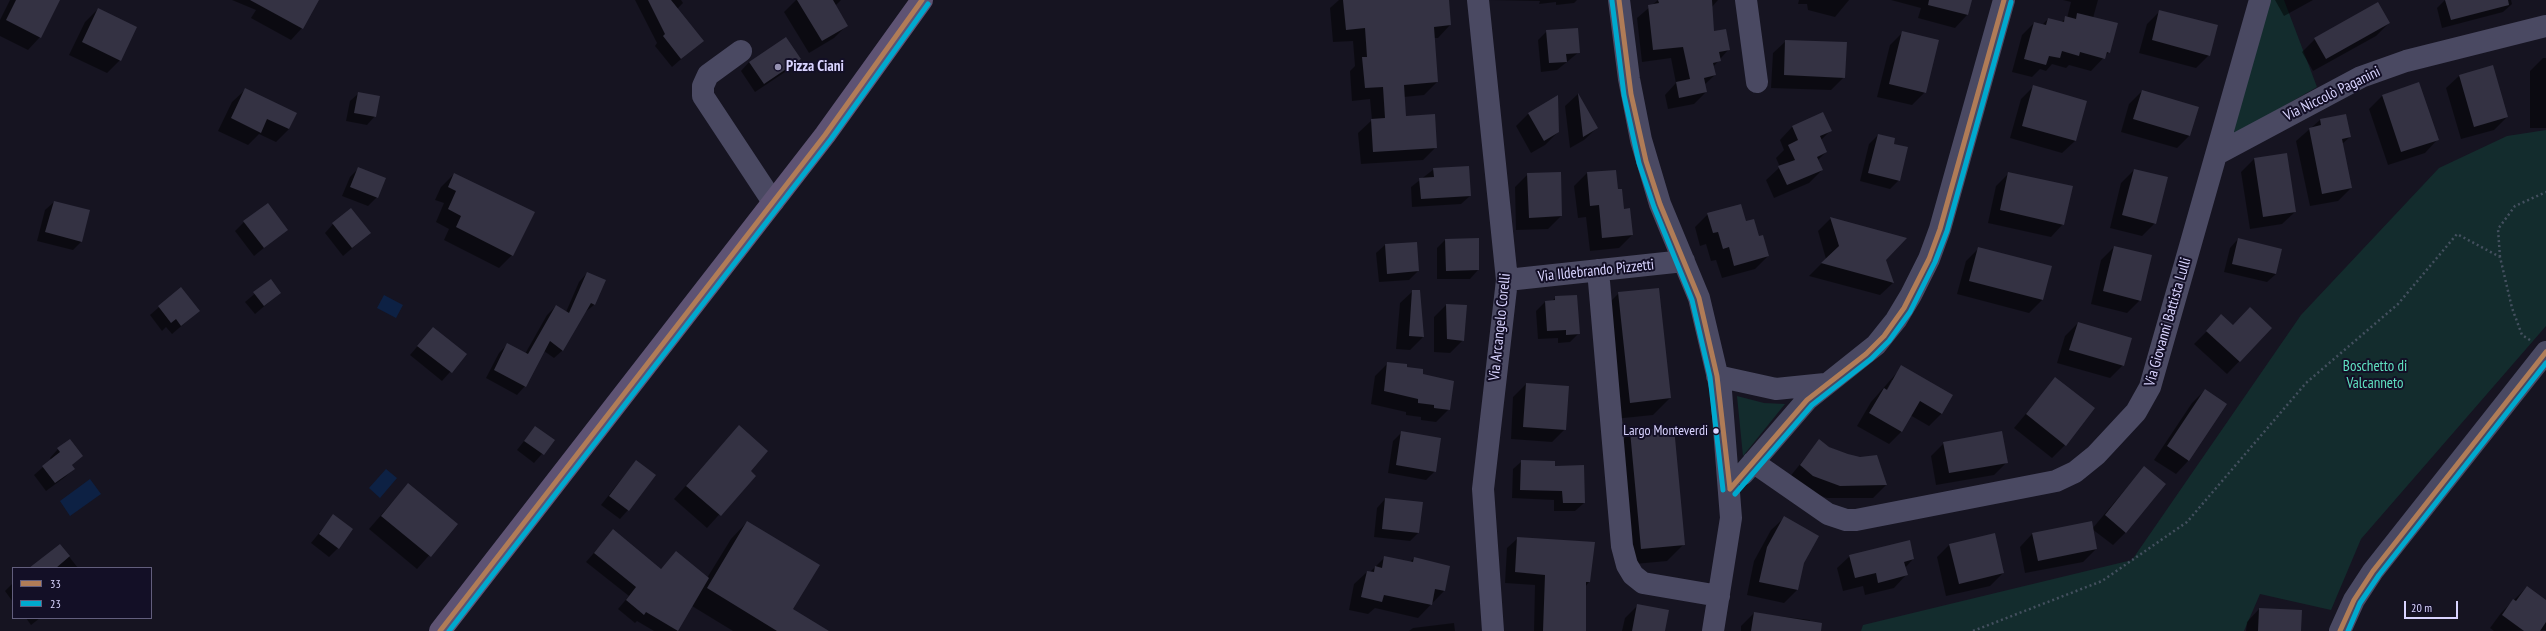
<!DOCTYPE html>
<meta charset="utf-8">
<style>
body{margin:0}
#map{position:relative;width:2546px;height:631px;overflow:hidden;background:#161421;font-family:"PT Sans Narrow",sans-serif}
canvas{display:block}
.legend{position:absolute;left:12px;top:567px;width:140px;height:52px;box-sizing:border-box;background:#130f26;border:1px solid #625e7d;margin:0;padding:5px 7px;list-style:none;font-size:12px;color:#d9d4ff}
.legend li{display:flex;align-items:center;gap:8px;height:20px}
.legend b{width:20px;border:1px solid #625e7d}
.scale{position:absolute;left:2404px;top:601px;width:54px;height:18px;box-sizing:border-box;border:2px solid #d9d4ff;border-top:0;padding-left:5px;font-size:12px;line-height:14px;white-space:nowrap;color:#d9d4ff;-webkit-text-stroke:3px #130f26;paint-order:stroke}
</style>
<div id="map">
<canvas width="2546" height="631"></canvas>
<ul class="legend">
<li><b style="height:5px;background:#b07c57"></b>33</li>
<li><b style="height:5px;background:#00a9ce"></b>23</li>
</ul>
<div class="scale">20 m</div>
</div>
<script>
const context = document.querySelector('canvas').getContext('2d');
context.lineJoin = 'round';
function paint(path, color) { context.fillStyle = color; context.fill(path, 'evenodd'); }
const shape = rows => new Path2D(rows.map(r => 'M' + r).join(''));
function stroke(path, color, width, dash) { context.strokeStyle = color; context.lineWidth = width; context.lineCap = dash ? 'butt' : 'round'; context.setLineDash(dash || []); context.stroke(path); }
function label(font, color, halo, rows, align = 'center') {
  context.font = font + ' "PT Sans Narrow",sans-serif'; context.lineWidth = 4; context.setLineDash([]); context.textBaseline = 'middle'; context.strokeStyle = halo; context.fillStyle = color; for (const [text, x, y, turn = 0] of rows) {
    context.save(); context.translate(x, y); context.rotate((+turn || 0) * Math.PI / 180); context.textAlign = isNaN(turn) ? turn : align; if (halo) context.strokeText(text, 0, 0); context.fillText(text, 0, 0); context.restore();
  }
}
paint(shape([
 [2266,0,2284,0,2317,87,2230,137],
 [2546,130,2546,326,2361,539,2331,610,2260,594,2244,631,1861,631,1863,625,2132,560,2301,315,2439,168,2507,136],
 [1737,396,1764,403,1785,404,1743,456]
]), '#132c2d');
paint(shape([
 [384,295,403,305,396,318,377,308],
 [386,469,397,478,380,498,369,488],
 [90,479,101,494,70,516,60,501]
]), '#0d2144');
paint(shape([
 [10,0,59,0,40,37,28,50,0,36,0,20],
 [232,0,317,0,302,28,291,40,251,18,256,10],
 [635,0,681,0,683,3,677,9,703,40,672,67,655,46,657,43],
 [796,0,841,0,835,6,847,25,834,38,809,53,784,12],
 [1339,0,1448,0,1450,25,1438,38,1434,38,1437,82,1424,95,1404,97,1405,117,1436,147,1423,160,1361,164,1358,133,1372,120,1370,99,1352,101,1350,71,1355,66,1353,41,1333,42,1330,8],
 [1490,0,1577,0,1574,3,1556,5,1556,2,1539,4,1540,1],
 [1658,0,1718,0,1711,8,1713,32,1729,49,1713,67,1715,75,1704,85,1706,92,1694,104,1668,109,1665,95,1676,83,1671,58,1642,62,1637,18],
 [1799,0,1849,0,1835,17,1808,10,1807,4,1798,4],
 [1891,0,1971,0,1967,15,1955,28,1918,18,1921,8],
 [2063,0,2098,0,2093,18,2109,52,2091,71,2069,65,2066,68,2052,64,2046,71,2040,69,2032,77,2012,72,2022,35,2034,23,2042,25,2048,19,2061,22,2067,18,2071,2],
 [2275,0,2313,0,2284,16],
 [2445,0,2511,0,2512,4,2503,12,2442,28,2437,8],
 [98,9,136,27,120,60,107,73,69,55,85,22],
 [2160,11,2209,55,2196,68,2139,53,2147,24],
 [2389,23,2376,36,2313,71,2302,52,2315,39],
 [1547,31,1579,52,1557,70,1541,72,1538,40],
 [1903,32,1925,92,1912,105,1877,97,1890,45],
 [1786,41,1844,77,1831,90,1771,88,1773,53],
 [2543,58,2546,58,2546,128,2530,128,2530,71],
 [800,59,791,68,755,92,741,71,749,62],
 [2459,76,2507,117,2494,130,2461,139,2446,88],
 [2419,84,2437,140,2425,153,2388,165,2369,109,2382,96],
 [2033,87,2075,141,2062,153,2010,138,2021,99],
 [245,90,296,114,289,129,276,142,259,134,248,145,218,131,232,102],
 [2142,91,2190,135,2177,148,2121,132,2129,104],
 [359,93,375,116,367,125,346,121,350,101],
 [1578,94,1597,128,1584,140,1570,148,1565,106],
 [1528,114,1558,132,1545,145,1531,153,1516,126],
 [2345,115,2350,137,2342,144,2351,188,2338,201,2310,206,2296,141,2320,120],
 [1792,127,1830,131,1821,140,1826,152,1818,160,1822,170,1809,183,1774,198,1766,180,1780,167,1776,158,1784,150,1780,140],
 [1878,135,1893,145,1899,180,1890,189,1860,181,1869,144],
 [2286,154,2295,212,2282,224,2250,229,2241,172,2254,159],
 [358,169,377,197,368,206,342,196,350,177],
 [1434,169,1470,196,1461,204,1412,207,1411,187],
 [2134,170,2155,223,2142,236,2110,228,2121,183],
 [1560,173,1561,216,1548,229,1516,230,1515,187,1528,174],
 [1587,173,1617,190,1632,235,1619,248,1590,251,1586,217,1578,218,1574,186],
 [2009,173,2063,224,2051,237,1988,223,1996,186],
 [454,174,512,255,499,268,444,240,449,229,436,222,444,203,435,200,441,187],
 [54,202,81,242,73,250,37,241,45,210],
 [1708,214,1746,222,1758,237,1768,256,1755,269,1722,278,1716,260,1711,261,1706,244,1700,246,1695,227],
 [1831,218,1893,283,1880,295,1809,276,1826,259,1818,231],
 [244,222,287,229,254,256,235,231],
 [333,224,370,233,343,256,325,233],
 [2238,239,2276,274,2267,282,2224,272,2230,248],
 [1445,240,1478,270,1470,279,1437,279,1437,248],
 [1385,245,1418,271,1409,280,1379,282,1376,253],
 [2114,247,2140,300,2127,313,2091,304,2101,260],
 [1979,248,2051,267,2042,300,2029,313,1957,294,1966,261],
 [587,273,605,281,594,305,584,313,563,350,554,358,544,351,525,386,517,395,486,378,499,353,507,345,525,354,547,315,556,306,566,312,579,282],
 [271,280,280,293,255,314,245,302],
 [181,288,199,311,172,334,166,327,162,331,150,315],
 [1413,291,1419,291,1423,337,1410,350,1396,349,1400,303],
 [1619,293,1670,398,1653,415,1614,419,1602,310],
 [1556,297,1579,333,1570,342,1558,343,1558,338,1538,339,1536,311,1545,302,1551,302],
 [1446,305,1463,340,1450,353,1434,352,1434,317],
 [2078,323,2123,365,2110,378,2057,363,2065,336],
 [2232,326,2271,328,2227,374,2194,344,2209,329],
 [433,328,466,354,442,381,410,355],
 [1388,363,1422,375,1449,409,1436,422,1421,420,1421,417,1406,415,1406,412,1371,404,1375,376],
 [1902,367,1942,413,1929,426,1910,415,1901,432,1889,444,1857,426,1871,402],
 [1892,380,1894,380,1886,395,1884,394],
 [2055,379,2065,445,2052,458,2014,428],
 [1526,384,1565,429,1552,442,1511,439,1513,397],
 [2205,390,2226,404,2188,461,2176,474,2154,460,2192,403],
 [739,426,749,471,754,476,707,528,674,499],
 [535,427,554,440,534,463,517,450],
 [1402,432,1435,471,1426,480,1388,473,1393,441],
 [1630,432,1684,544,1667,561,1624,565,1614,448],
 [1819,441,1828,447,1859,458,1876,456,1886,485,1873,498,1827,498,1800,488,1788,479],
 [1944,443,2007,462,1994,475,1936,485,1931,456],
 [58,449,82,456,71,466,73,469,65,477,46,491,34,475,51,460,50,458],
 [636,461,628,510,620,519,601,505],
 [1522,461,1554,467,1584,503,1575,511,1554,511,1554,500,1512,498,1513,469],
 [2144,467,2126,532,2113,545,2092,529],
 [408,484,457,524,417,569,369,529],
 [1385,499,1419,532,1410,541,1374,537,1377,508],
 [333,516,338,548,329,557,311,543],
 [1784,518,1803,563,1797,590,1784,603,1747,595,1754,561,1771,530],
 [747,522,792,610,809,631,733,631,692,606,677,631,654,631,637,621,635,623,618,609,629,596,586,562,613,531,660,570,676,552,707,578,731,539],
 [2032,534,2096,549,2083,562,2025,573,2020,547],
 [1518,538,1589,582,1585,587,1585,631,1534,631,1535,585,1505,583,1507,548],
 [1950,544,2003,573,1990,586,1946,596,1937,557],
 [60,545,78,568,31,568],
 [1850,556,1913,559,1905,568,1906,575,1894,588,1865,595,1863,586,1843,591,1837,568],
 [1385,557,1410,562,1414,558,1444,591,1418,618,1375,608,1368,614,1349,610,1354,584,1367,572,1370,572],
 [13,583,13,602,5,591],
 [2527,587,2546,601,2546,630,2494,631,2490,628,2501,613],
 [1638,605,1664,631,1622,631,1625,618],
 [2259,609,2300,631,2246,631,2247,622],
 [1754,613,1810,620,1808,631,1741,631,1741,626],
 [26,618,40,618,31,625],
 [1454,623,1455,631,1409,631,1413,628]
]), '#0007');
paint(shape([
 [16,0,60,0,41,38,6,20],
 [250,0,319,0,303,29],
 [648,0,671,0,704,41,681,59,663,36,665,34],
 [797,0,833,0,848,26,822,41],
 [1343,0,1449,0,1451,25,1434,27,1438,82,1404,85,1406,116,1435,114,1437,148,1373,152,1371,119,1385,118,1383,87,1365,88,1362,57,1367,57,1365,28,1346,30],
 [1658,0,1712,0,1714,31,1726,29,1730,50,1719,52,1721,61,1713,63,1716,75,1704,78,1707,92,1679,98,1676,82,1690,79,1683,47,1653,50,1648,5,1659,3],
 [1929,0,1972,0,1968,15,1928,5],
 [2445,0,2508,0,2509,5,2451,20],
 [2378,2,2390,23,2326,59,2314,38],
 [98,8,137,27,121,61,82,42],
 [2159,10,2218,25,2210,56,2152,40],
 [2077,13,2118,23,2110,53,2107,52,2105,59,2080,52,2079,56,2062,51,2060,58,2049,56,2046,65,2024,59,2034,22,2046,25,2048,18,2064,22,2065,16,2076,19],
 [1578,28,1580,53,1566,54,1567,62,1549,63,1546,30],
 [1902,31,1939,40,1926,93,1889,84],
 [786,37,801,59,764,84,749,62],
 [1785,40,1847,42,1845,78,1784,75],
 [2493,65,2508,117,2474,127,2459,75],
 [2419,82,2439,140,2401,152,2382,95],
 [2033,85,2087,101,2076,141,2022,126],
 [245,88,297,113,289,129,267,119,261,133,231,118],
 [2142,90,2199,107,2190,136,2133,119],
 [358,92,380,96,376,117,354,113],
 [1578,93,1598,128,1583,137],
 [1558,95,1559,132,1544,141,1528,113],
 [1823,112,1832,131,1820,136,1827,152,1817,157,1823,170,1787,185,1778,166,1795,160,1788,145,1798,140,1792,126],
 [2346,114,2351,137,2342,139,2352,188,2322,194,2309,128,2321,125,2320,119],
 [1878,134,1895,138,1894,144,1908,147,1900,181,1868,173],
 [2287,153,2296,212,2263,217,2254,158],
 [1469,166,1471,196,1421,199,1419,178,1434,177,1433,168],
 [358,167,386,178,378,198,350,187],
 [2134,169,2168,177,2156,224,2122,215],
 [1616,170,1618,189,1622,189,1624,209,1630,208,1633,235,1602,238,1599,205,1590,206,1587,172],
 [1561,172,1562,216,1529,218,1527,173],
 [2008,172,2073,186,2064,225,2000,210],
 [454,173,535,212,513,256,456,227,461,216,448,209,456,191,448,187],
 [54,201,90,210,82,242,45,232],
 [268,203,288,230,264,248,243,221],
 [1741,204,1746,221,1754,219,1759,236,1763,235,1769,256,1734,266,1729,247,1723,249,1718,232,1713,233,1707,213],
 [351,208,371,233,352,248,332,223],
 [1830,217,1907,238,1886,260,1894,283,1821,263,1839,246],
 [1479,238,1479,270,1446,271,1445,239],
 [2238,238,2282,249,2276,274,2232,264],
 [1417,242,1419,271,1387,274,1385,244],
 [2114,246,2152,255,2141,301,2103,291],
 [1978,247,2052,266,2043,300,1969,281],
 [587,272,606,280,595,305,591,303,563,351,550,341,526,387,494,370,507,343,528,354,556,305,569,313],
 [271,279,281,293,264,306,253,292],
 [181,287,200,311,181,326,176,319,171,323,158,306],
 [1659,288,1671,398,1630,403,1618,292],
 [1412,290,1420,290,1424,337,1409,336],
 [1577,295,1580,334,1566,335,1566,330,1547,331,1545,301,1555,300,1555,296],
 [1446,304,1467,305,1464,341,1447,339],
 [2250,307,2272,328,2240,362,2206,331,2221,314,2233,325],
 [2078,322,2132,338,2124,366,2069,350],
 [433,327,467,354,452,373,417,346],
 [1387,362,1407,364,1407,367,1423,369,1423,374,1454,381,1450,410,1434,408,1434,405,1418,403,1418,399,1384,391],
 [1901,365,1953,395,1942,414,1920,401,1902,432,1869,413,1884,388,1887,390],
 [2055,377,2095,408,2066,446,2026,414],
 [1526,383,1569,386,1566,430,1523,427],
 [2205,389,2227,404,2189,461,2167,446],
 [739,425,768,451,751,471,756,476,721,516,686,486],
 [535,426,555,440,544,455,524,441],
 [1674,427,1685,545,1641,549,1630,431],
 [1401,431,1441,438,1436,472,1396,465],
 [2002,431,2008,463,1949,473,1943,442],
 [70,439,83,456,72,465,75,469,55,483,42,466,60,452,57,448],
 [1819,439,1829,447,1848,454,1860,457,1877,455,1887,485,1840,486,1813,476,1800,465],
 [636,460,656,475,629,511,609,496],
 [1521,460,1555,461,1555,466,1584,465,1585,503,1563,503,1562,491,1520,490],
 [2144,466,2166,484,2126,533,2105,515],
 [408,483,458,524,431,557,381,516],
 [1385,498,1423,502,1419,533,1382,529],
 [333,514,353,529,339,549,319,534],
 [1784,516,1819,536,1804,563,1798,590,1759,582,1767,547],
 [747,521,820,565,793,609,829,631,777,631,707,588],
 [2092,521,2097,549,2038,561,2032,533],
 [613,529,661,569,676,551,709,578,678,631,646,612,644,615,626,600,636,587,594,553],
 [1995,533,2004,573,1959,584,1949,544],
 [1517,537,1595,542,1590,582,1586,582,1586,631,1543,631,1545,575,1515,572],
 [1910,540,1914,559,1904,562,1908,575,1878,583,1876,573,1855,578,1849,555],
 [60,544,70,556,56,568,29,568],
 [1384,556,1413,562,1414,557,1450,566,1445,591,1435,589,1432,605,1384,595,1382,602,1361,597,1367,571,1374,572,1375,566,1382,568],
 [2527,586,2546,600,2546,622,2540,631,2524,631,2502,615,2513,599,2516,601],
 [1637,604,1669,610,1665,631,1632,631],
 [2259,608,2302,610,2301,631,2258,631],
 [1754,612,1822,623,1821,631,1751,631]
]), '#343243');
stroke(shape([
 [2500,257,2498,229,2515,206,2546,192],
 [1973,631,2102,581,2187,522,2306,383,2398,304,2457,234,2500,257,2512,308,2522,335,2530,340]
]), '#44505f', 2.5, [2, 3]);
stroke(shape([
 [1478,0,1507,280,1483,489,1493,631],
 [1619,0,1629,79,1641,140,1660,204,1699,298,1721,391,1731,518,1713,631],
 [1746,0,1757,82],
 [741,51,708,75,703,86,703,96,773,202],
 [2217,154,2361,77,2406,61,2546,26],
 [1598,270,1622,546,1627,565,1633,575,1643,583,1719,596],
 [1507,280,1684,261],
 [1717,376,1776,389,1825,384],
 [1753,462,1828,514,1846,520,1856,520,2056,481,2075,472,2096,455,2136,412,2150,387,2260,0],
 [1743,474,1807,400,1876,345,1896,320,1911,295,1929,259,1940,229,2004,0],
 [2340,631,2354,600,2373,571,2546,352]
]), '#4a4962', 22);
stroke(shape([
 [440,631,825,135,922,0]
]), '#5e5373', 22);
stroke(shape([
 [1619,0,1631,94,1646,161,1660,204,1699,298,1717,376,1730,489],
 [1730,489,1807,400,1866,354,1884,336,1904,308,1929,259,1940,229,2004,0],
 [440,631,825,135,922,0],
 [2340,631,2354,600,2373,571,2546,352]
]), '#b07c57', 5);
stroke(shape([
 [1612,1,1624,95,1639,163,1654,207,1692,300,1710,377,1723,490],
 [1735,494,1812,405,1871,359,1889,341,1910,312,1935,262,1947,231,2011,2],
 [449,631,831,139,928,4],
 [2348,631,2360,603,2379,575,2546,363]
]), '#00a9ce', 5);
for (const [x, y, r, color] of [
 [778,67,4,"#9591b1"],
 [1716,431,3.5,"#d9d4ff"]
]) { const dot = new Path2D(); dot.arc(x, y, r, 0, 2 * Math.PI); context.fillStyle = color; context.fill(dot); stroke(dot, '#130f26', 1.5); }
label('14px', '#d9d4ff', '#130f26', [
 ["Largo Monteverdi",1708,431]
], 'right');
label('bold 15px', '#d9d4ff', '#130f26', [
 ["Pizza Ciani",786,67]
], 'left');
label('15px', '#d9d4ff', '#130f26', [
 ["Via Niccolò Paganini",2332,94,-26],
 ["Via Ildebrando Pizzetti",1596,271,-6],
 ["Via Giovanni Battista Lulli",2168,322,-74],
 ["Via Arcangelo Corelli",1500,327,-84]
]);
label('15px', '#5fe0c0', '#130f26', [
 ["Boschetto di",2375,367],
 ["Valcanneto",2375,384]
]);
</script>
